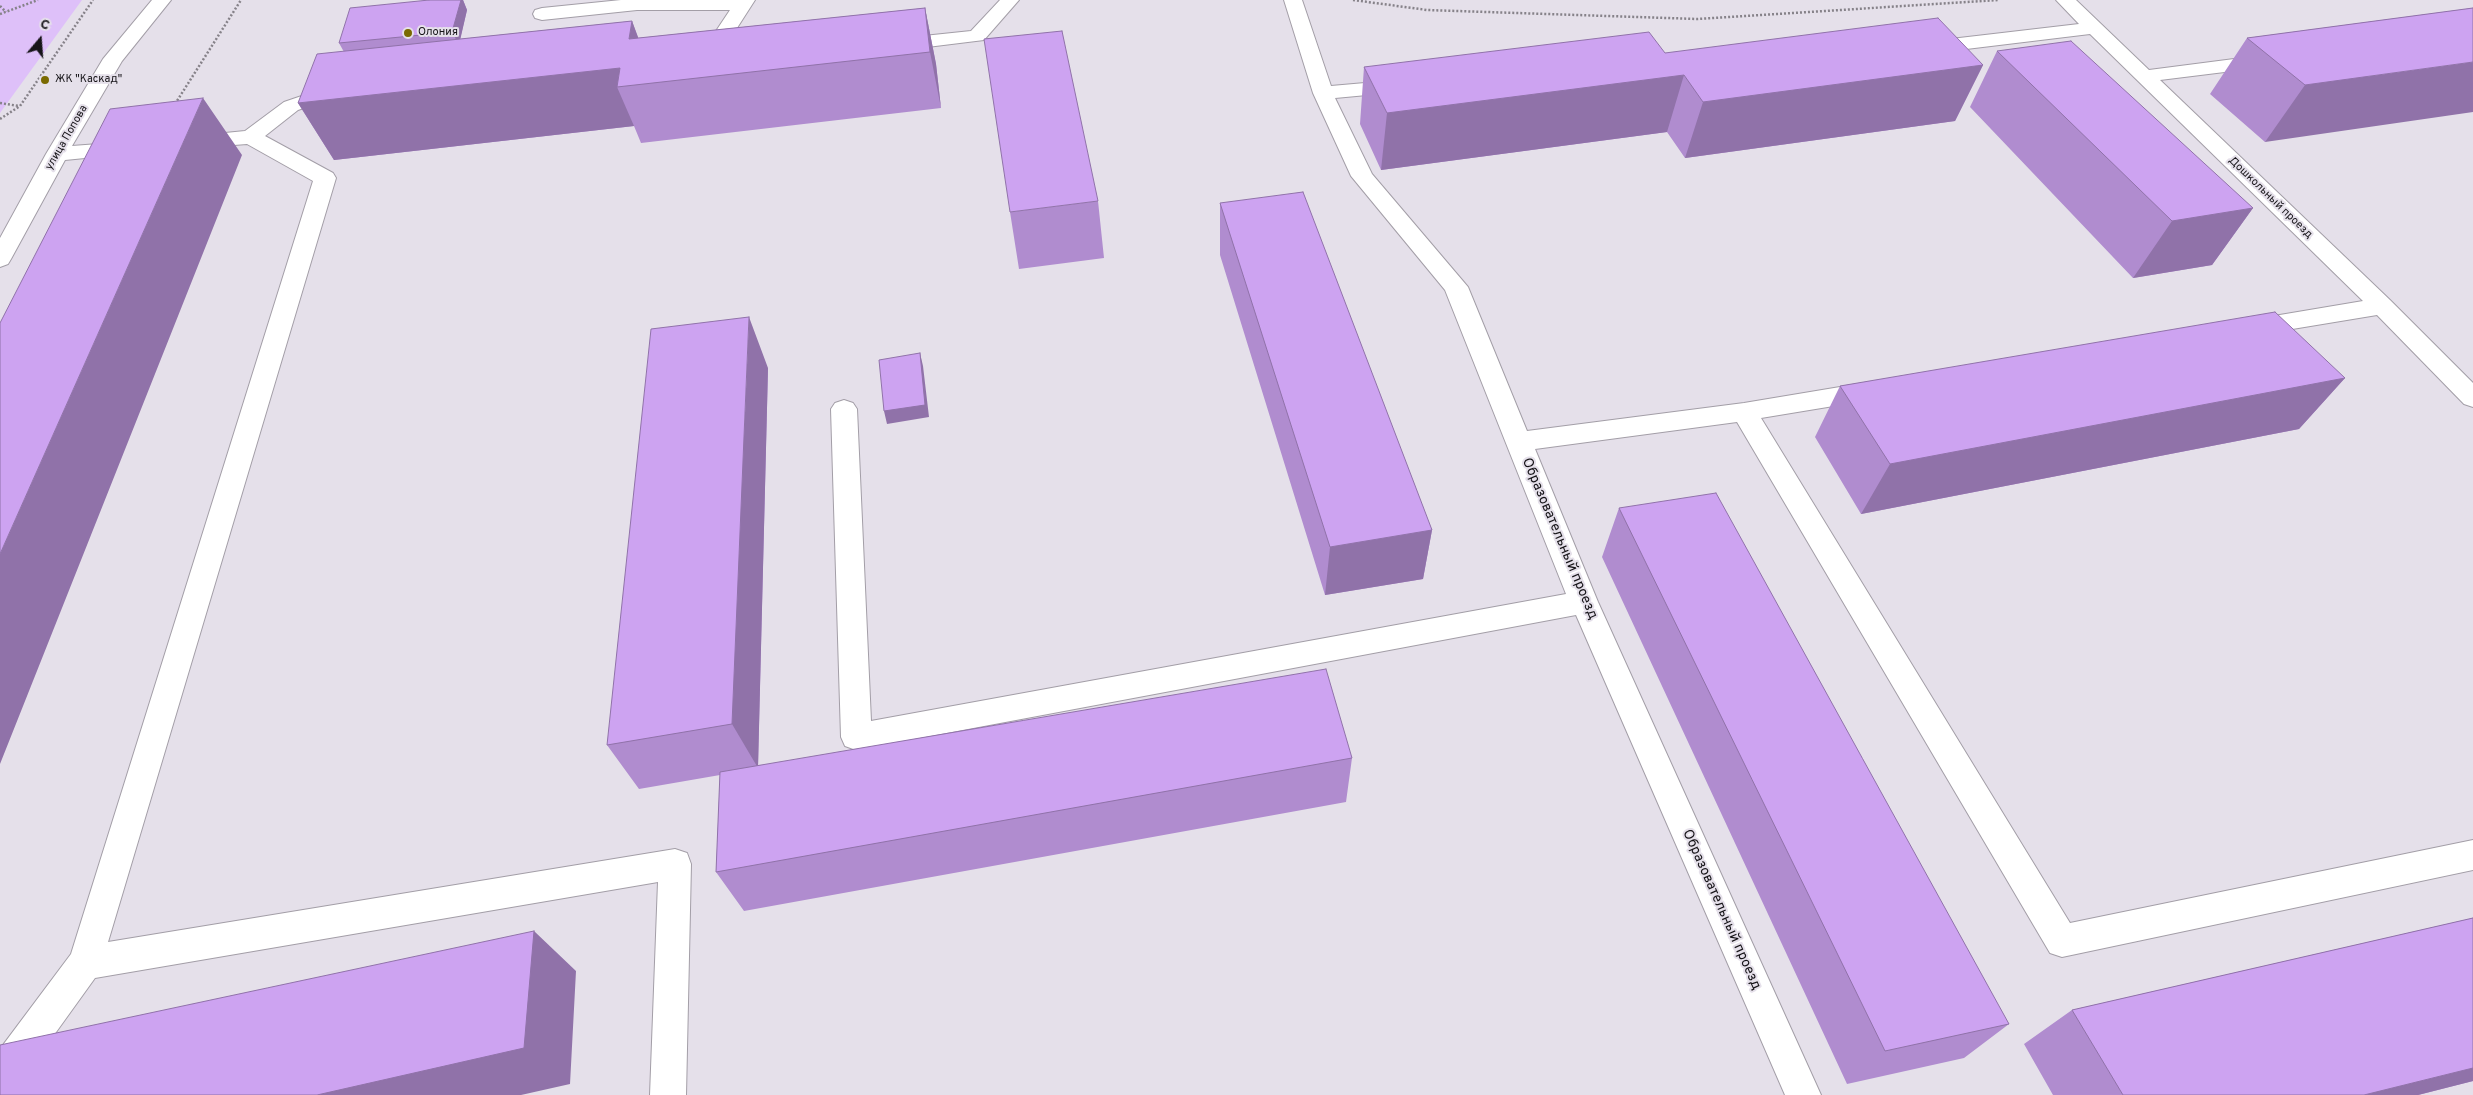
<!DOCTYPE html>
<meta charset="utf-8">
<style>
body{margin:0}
#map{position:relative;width:2473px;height:1095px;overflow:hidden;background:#e5e0ea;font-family:Overpass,sans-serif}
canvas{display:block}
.north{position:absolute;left:15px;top:15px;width:50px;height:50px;-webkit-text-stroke:4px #e5e0ea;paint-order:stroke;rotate:18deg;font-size:14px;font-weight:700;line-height:20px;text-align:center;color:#161418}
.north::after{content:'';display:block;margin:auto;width:18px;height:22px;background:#161418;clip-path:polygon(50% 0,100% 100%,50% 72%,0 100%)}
</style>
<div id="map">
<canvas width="2473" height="1095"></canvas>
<div class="north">С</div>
</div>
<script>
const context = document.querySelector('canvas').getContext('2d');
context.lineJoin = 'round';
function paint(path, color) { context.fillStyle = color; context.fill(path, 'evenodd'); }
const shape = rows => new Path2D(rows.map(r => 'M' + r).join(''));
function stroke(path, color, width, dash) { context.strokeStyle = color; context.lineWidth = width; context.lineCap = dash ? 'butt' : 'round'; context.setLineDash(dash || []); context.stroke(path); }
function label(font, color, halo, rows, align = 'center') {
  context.font = font + ' Overpass,sans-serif'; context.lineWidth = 4; context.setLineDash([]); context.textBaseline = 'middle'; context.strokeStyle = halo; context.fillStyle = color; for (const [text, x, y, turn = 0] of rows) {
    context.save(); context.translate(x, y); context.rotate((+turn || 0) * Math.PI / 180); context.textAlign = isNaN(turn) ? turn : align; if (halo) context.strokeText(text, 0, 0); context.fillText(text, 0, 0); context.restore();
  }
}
paint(shape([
 [0,0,82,0,0,113]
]), '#dec0f9');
const minor = shape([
 [152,0,171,0,122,61,72,146,125,142,132,143,136,148,132,153,125,154,65,160,11,259,8,264,0,267,0,238,46,154,103,59,152,0],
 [621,0,755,0,728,42,696,56,689,54,686,50,689,46,714,34,730,10,637,10,542,20,535,18,533,14,535,10,542,8,621,0],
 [1000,0,1019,0,984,40,895,51,888,49,885,45,888,41,895,39,971,31,1000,0],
 [1284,0,1302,0,1331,86,1399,80,1406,82,1409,86,1406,90,1399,92,1335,98,1372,174,1468,287,1527,431,1744,403,1870,382,1879,385,1883,391,1879,397,1870,400,1761,418,2070,923,2473,840,2473,870,2062,957,2050,953,1737,422,1535,449,1598,602,1821,1095,1785,1095,1576,615,856,750,845,746,841,737,831,409,835,403,844,400,853,403,857,409,871,721,1566,594,1445,290,1351,176,1313,93,1284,0],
 [2056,0,2076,0,2149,70,2265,55,2272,57,2275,61,2272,65,2265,67,2160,80,2390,300,2473,383,2473,407,2464,404,2377,315,2250,336,2242,334,2238,328,2242,322,2250,320,2363,301,2090,34,1925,54,1918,52,1915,48,1918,44,1925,42,2079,24,2056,0],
 [334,85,341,87,344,91,341,95,298,110,265,136,333,173,336,178,108,942,675,849,687,853,691,864,686,1095,650,1095,658,882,95,978,13,1092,0,1095,0,1049,71,954,313,181,247,144,195,148,188,146,184,142,188,138,195,136,245,131,284,102,334,85]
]);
stroke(minor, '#a39ea7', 2);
stroke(shape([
 [1353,0,1427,10,1697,19,1999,0],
 [0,6,6,12],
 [0,14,38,0],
 [0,103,19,106],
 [175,104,241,0],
 [0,119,20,106,93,0]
]), '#868289', 2.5, [2, 2]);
paint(minor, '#fff');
paint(shape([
 [429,0,463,0,467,10,460,39,632,21,638,38,925,8,936,64,941,108,641,143,634,126,334,160,298,103,344,52,339,43],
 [2473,8,2265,142,2210,94,2247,38],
 [1997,51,2253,208,2212,265,2133,278,1970,107],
 [1983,65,1955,121,1685,158,1667,132,1381,170,1360,124,1364,67],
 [1098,201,1104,258,1019,269,1010,212],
 [1220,203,1432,530,1423,579,1325,595,1220,255],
 [768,368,758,765,1352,758,1346,802,744,911,716,872,720,775,639,789,607,745],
 [2345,378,2299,429,1861,514,1815,437,1840,386],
 [1619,508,2009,1024,1964,1058,1847,1084,1602,557],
 [2473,918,2473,1081,2418,1095,2053,1095,2024,1044,2072,1010]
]), '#b08ccf');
paint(shape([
 [461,0,463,0,467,10,459,45,452,32],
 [925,8,936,64,941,108,930,52],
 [632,21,653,77,629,39],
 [2473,62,2473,112,2265,142,2305,85],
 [1983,65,1955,121,1685,158,1703,102],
 [620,68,617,87,634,126,334,160,298,103],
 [1684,75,1667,132,1381,170,1387,113],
 [203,98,242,155,0,764,0,554],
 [2253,208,2212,265,2133,278,2172,221],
 [749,317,768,368,758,768,732,724],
 [920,353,923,366,929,417,887,424,884,411],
 [2345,378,2299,429,1861,514,1890,464],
 [1432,530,1423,579,1325,595,1330,547],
 [534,931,576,971,570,1084,521,1095,317,1095],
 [2473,1068,2473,1081,2418,1095,2364,1095]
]), '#9072a9');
const building = shape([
 [429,0,461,0,452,32,339,43,350,8,429,0],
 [925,8,930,52,617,87,620,68,298,103,317,54,632,21,629,39,925,8],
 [2473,8,2473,62,2305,85,2247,38,2473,8],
 [1938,18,1983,65,1703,102,1684,75,1387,113,1364,67,1649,32,1665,53,1938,18],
 [1062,31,1098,201,1010,212,984,39,1062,31],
 [2071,41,2253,208,2172,221,1997,51,2071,41],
 [203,98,0,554,0,323,110,109,203,98],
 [1303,192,1432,530,1330,547,1220,203,1303,192],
 [2275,312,2345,378,1890,464,1840,386,2275,312],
 [749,317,732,724,607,745,651,329,749,317],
 [920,353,925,405,884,411,879,360,920,353],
 [1716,493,2009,1024,1885,1051,1619,508,1716,493],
 [1326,669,1352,758,716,872,720,772,1326,669],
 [2473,918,2473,1068,2364,1095,2123,1095,2072,1010,2473,918],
 [534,931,524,1048,317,1095,0,1095,0,1045,534,931]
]);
paint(building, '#cda3f1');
stroke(building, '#9072a9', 1);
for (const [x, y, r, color] of [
 [408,33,5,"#7a6a01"],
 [45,80,5,"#7a6a01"]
]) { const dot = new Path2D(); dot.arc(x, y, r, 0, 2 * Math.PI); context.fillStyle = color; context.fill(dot); stroke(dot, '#e5e0ea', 2); }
label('11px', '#161418', '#e5e0ea', [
 ["Олония",418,33],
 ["ЖК \"Каскад\"",55,80]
], 'left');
label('11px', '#161418', '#e5e0ea', [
 ["улица Попова",67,138,-60],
 ["Дошкольный проезд",2270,198,44]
]);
label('14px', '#161418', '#e5e0ea', [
 ["Образовательный проезд",1559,539,67],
 ["Образовательный проезд",1721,910,66]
]);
</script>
